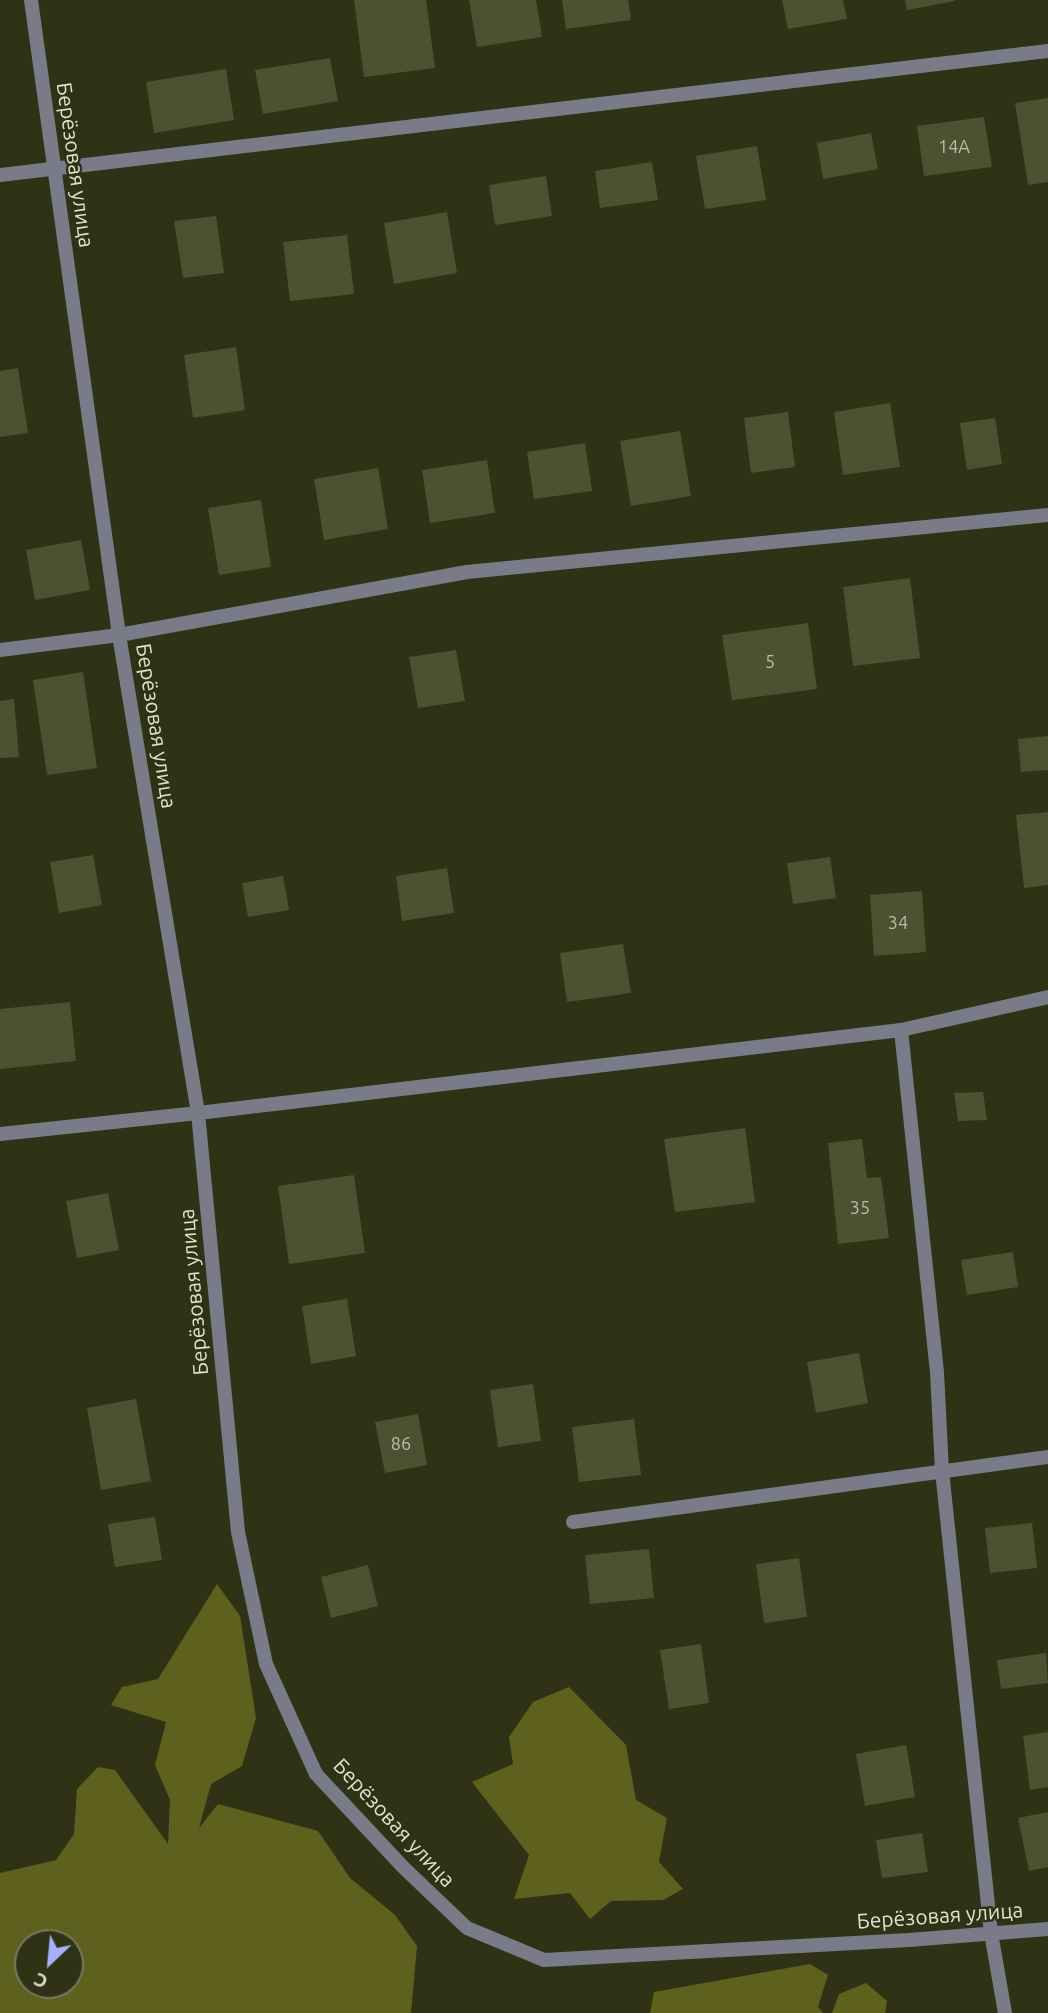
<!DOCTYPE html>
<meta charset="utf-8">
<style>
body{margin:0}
#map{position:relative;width:1048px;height:2013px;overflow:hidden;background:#303215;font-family:Ubuntu,sans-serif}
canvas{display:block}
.north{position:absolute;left:14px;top:1929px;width:70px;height:70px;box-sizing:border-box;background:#303215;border:2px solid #767860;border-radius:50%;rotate:206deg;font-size:19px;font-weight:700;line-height:28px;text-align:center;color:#e0e2d1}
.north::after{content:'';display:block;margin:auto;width:24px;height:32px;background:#a8b0fc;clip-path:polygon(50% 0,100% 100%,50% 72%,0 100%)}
</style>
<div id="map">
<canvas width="1048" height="2013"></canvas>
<div class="north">С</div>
</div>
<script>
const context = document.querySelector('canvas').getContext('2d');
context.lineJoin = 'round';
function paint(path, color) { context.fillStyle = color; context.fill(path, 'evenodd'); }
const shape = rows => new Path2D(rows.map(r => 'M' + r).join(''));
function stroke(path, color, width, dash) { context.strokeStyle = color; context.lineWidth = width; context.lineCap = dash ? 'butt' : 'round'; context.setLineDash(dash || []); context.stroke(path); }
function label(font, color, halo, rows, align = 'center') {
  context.font = font + ' Ubuntu,sans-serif'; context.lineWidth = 5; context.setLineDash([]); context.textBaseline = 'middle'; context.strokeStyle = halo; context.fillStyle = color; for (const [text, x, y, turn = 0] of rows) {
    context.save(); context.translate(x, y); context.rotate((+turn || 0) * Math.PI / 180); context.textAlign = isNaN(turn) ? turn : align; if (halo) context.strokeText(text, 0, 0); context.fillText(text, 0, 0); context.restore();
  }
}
paint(shape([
 [217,1584,240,1616,256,1718,242,1766,211,1784,199,1828,218,1804,318,1831,350,1878,395,1915,417,1946,411,2013,0,2013,0,1873,56,1860,74,1834,77,1789,98,1767,115,1770,168,1844,170,1800,155,1765,166,1722,111,1705,122,1687,158,1679],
 [28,1943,70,1943,70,1985,28,1985],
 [569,1687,626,1745,636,1800,667,1818,659,1862,683,1889,663,1900,611,1901,590,1919,570,1893,514,1899,529,1855,472,1782,513,1764,509,1737,533,1702],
 [810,1964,828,1975,818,2007,823,2013,650,2013,654,1992],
 [866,1983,887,2001,885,2013,832,2013,839,1994]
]), '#5e611e');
paint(shape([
 [354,0,426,0,435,68,364,77],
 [469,0,536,0,542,37,477,47],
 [562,0,628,0,631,20,566,29],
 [782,0,843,0,847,19,788,29],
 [905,0,955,0,955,1,907,10],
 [330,58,338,101,263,114,255,70],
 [226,69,234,120,154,133,146,82],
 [1048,98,1048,182,1028,185,1015,103],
 [984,117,992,167,924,176,917,126],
 [871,133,878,169,823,179,817,143],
 [757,146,766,200,705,209,696,156],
 [652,162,658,200,600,208,595,171],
 [546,176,552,216,495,225,489,185],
 [447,212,457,273,394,284,384,223],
 [216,216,224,273,183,278,174,221],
 [347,235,354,294,290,301,283,242],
 [236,347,245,410,193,418,184,355],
 [18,368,28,433,0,437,0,371],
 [890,403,900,467,843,475,834,412],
 [788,412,795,467,751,473,744,418],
 [995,418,1002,464,967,470,960,423],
 [680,431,691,496,631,506,620,441],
 [585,443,592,491,534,499,527,452],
 [487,460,495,513,430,523,422,470],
 [378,468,388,529,324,540,314,479],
 [261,500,271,567,219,575,208,508],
 [81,540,90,590,35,600,26,550],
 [910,578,920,658,853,666,843,587],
 [808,623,817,689,732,700,722,635],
 [456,650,465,701,418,708,409,657],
 [83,672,97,768,47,775,33,680],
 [14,699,19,757,0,758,0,701],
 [1048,736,1048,770,1021,772,1018,739],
 [1048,812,1048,885,1024,888,1016,815],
 [93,855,102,905,59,913,50,862],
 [830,857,836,898,793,904,787,863],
 [447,868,454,913,402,921,396,876],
 [283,876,289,910,248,917,242,883],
 [922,891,926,952,874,956,870,895],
 [623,944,631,993,567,1002,560,953],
 [70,1002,76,1061,0,1069,0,1009],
 [983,1092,987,1120,958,1121,954,1093],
 [745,1128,755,1202,675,1212,664,1139],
 [862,1139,867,1178,881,1177,889,1238,838,1244,828,1143],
 [354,1175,365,1253,289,1264,278,1186],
 [108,1193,119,1250,77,1258,66,1201],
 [1013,1252,1018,1287,967,1295,961,1260],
 [347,1299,356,1356,311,1364,302,1306],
 [859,1353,868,1403,816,1413,807,1362],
 [533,1384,541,1441,498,1447,490,1390],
 [136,1399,151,1481,101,1490,87,1408],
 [418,1414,427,1465,385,1473,375,1422],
 [634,1419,641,1475,579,1482,572,1427],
 [155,1517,162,1560,115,1567,108,1524],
 [1032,1523,1037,1568,990,1573,985,1528],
 [649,1549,654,1598,590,1604,585,1555],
 [799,1558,807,1617,764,1623,756,1564],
 [368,1565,378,1606,331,1618,321,1577],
 [701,1644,709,1703,669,1709,660,1650],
 [1046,1653,1048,1683,1001,1689,997,1660],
 [1048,1732,1048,1787,1030,1790,1023,1736],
 [906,1745,915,1797,865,1806,856,1754],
 [1048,1812,1048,1867,1029,1871,1018,1818],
 [922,1833,928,1872,882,1878,876,1840]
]), '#4e5032');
stroke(shape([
 [573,1522,1048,1457]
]), '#797b89', 14);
stroke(shape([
 [31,0,119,635,198,1113,238,1532,266,1664,316,1774,403,1867,467,1928,544,1960,909,1940,1048,1929],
 [0,175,1048,51],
 [0,650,119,635,467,572,1048,515],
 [901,1030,937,1372,942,1471,991,1933,1005,2013],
 [0,1134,198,1113,901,1030,1048,997]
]), '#797b89', 14);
label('18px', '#bcbea9', null, [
 ["14А",954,147],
 ["5",770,662],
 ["34",898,923],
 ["35",860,1208],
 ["86",401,1444]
]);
label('21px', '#e0e2d1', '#303215', [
 ["Берёзовая улица",75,165,82],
 ["Берёзовая улица",156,726,81],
 ["Берёзовая улица",194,1292,-95],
 ["Берёзовая улица",394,1823,47],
 ["Берёзовая улица",940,1916,-4]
]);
</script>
